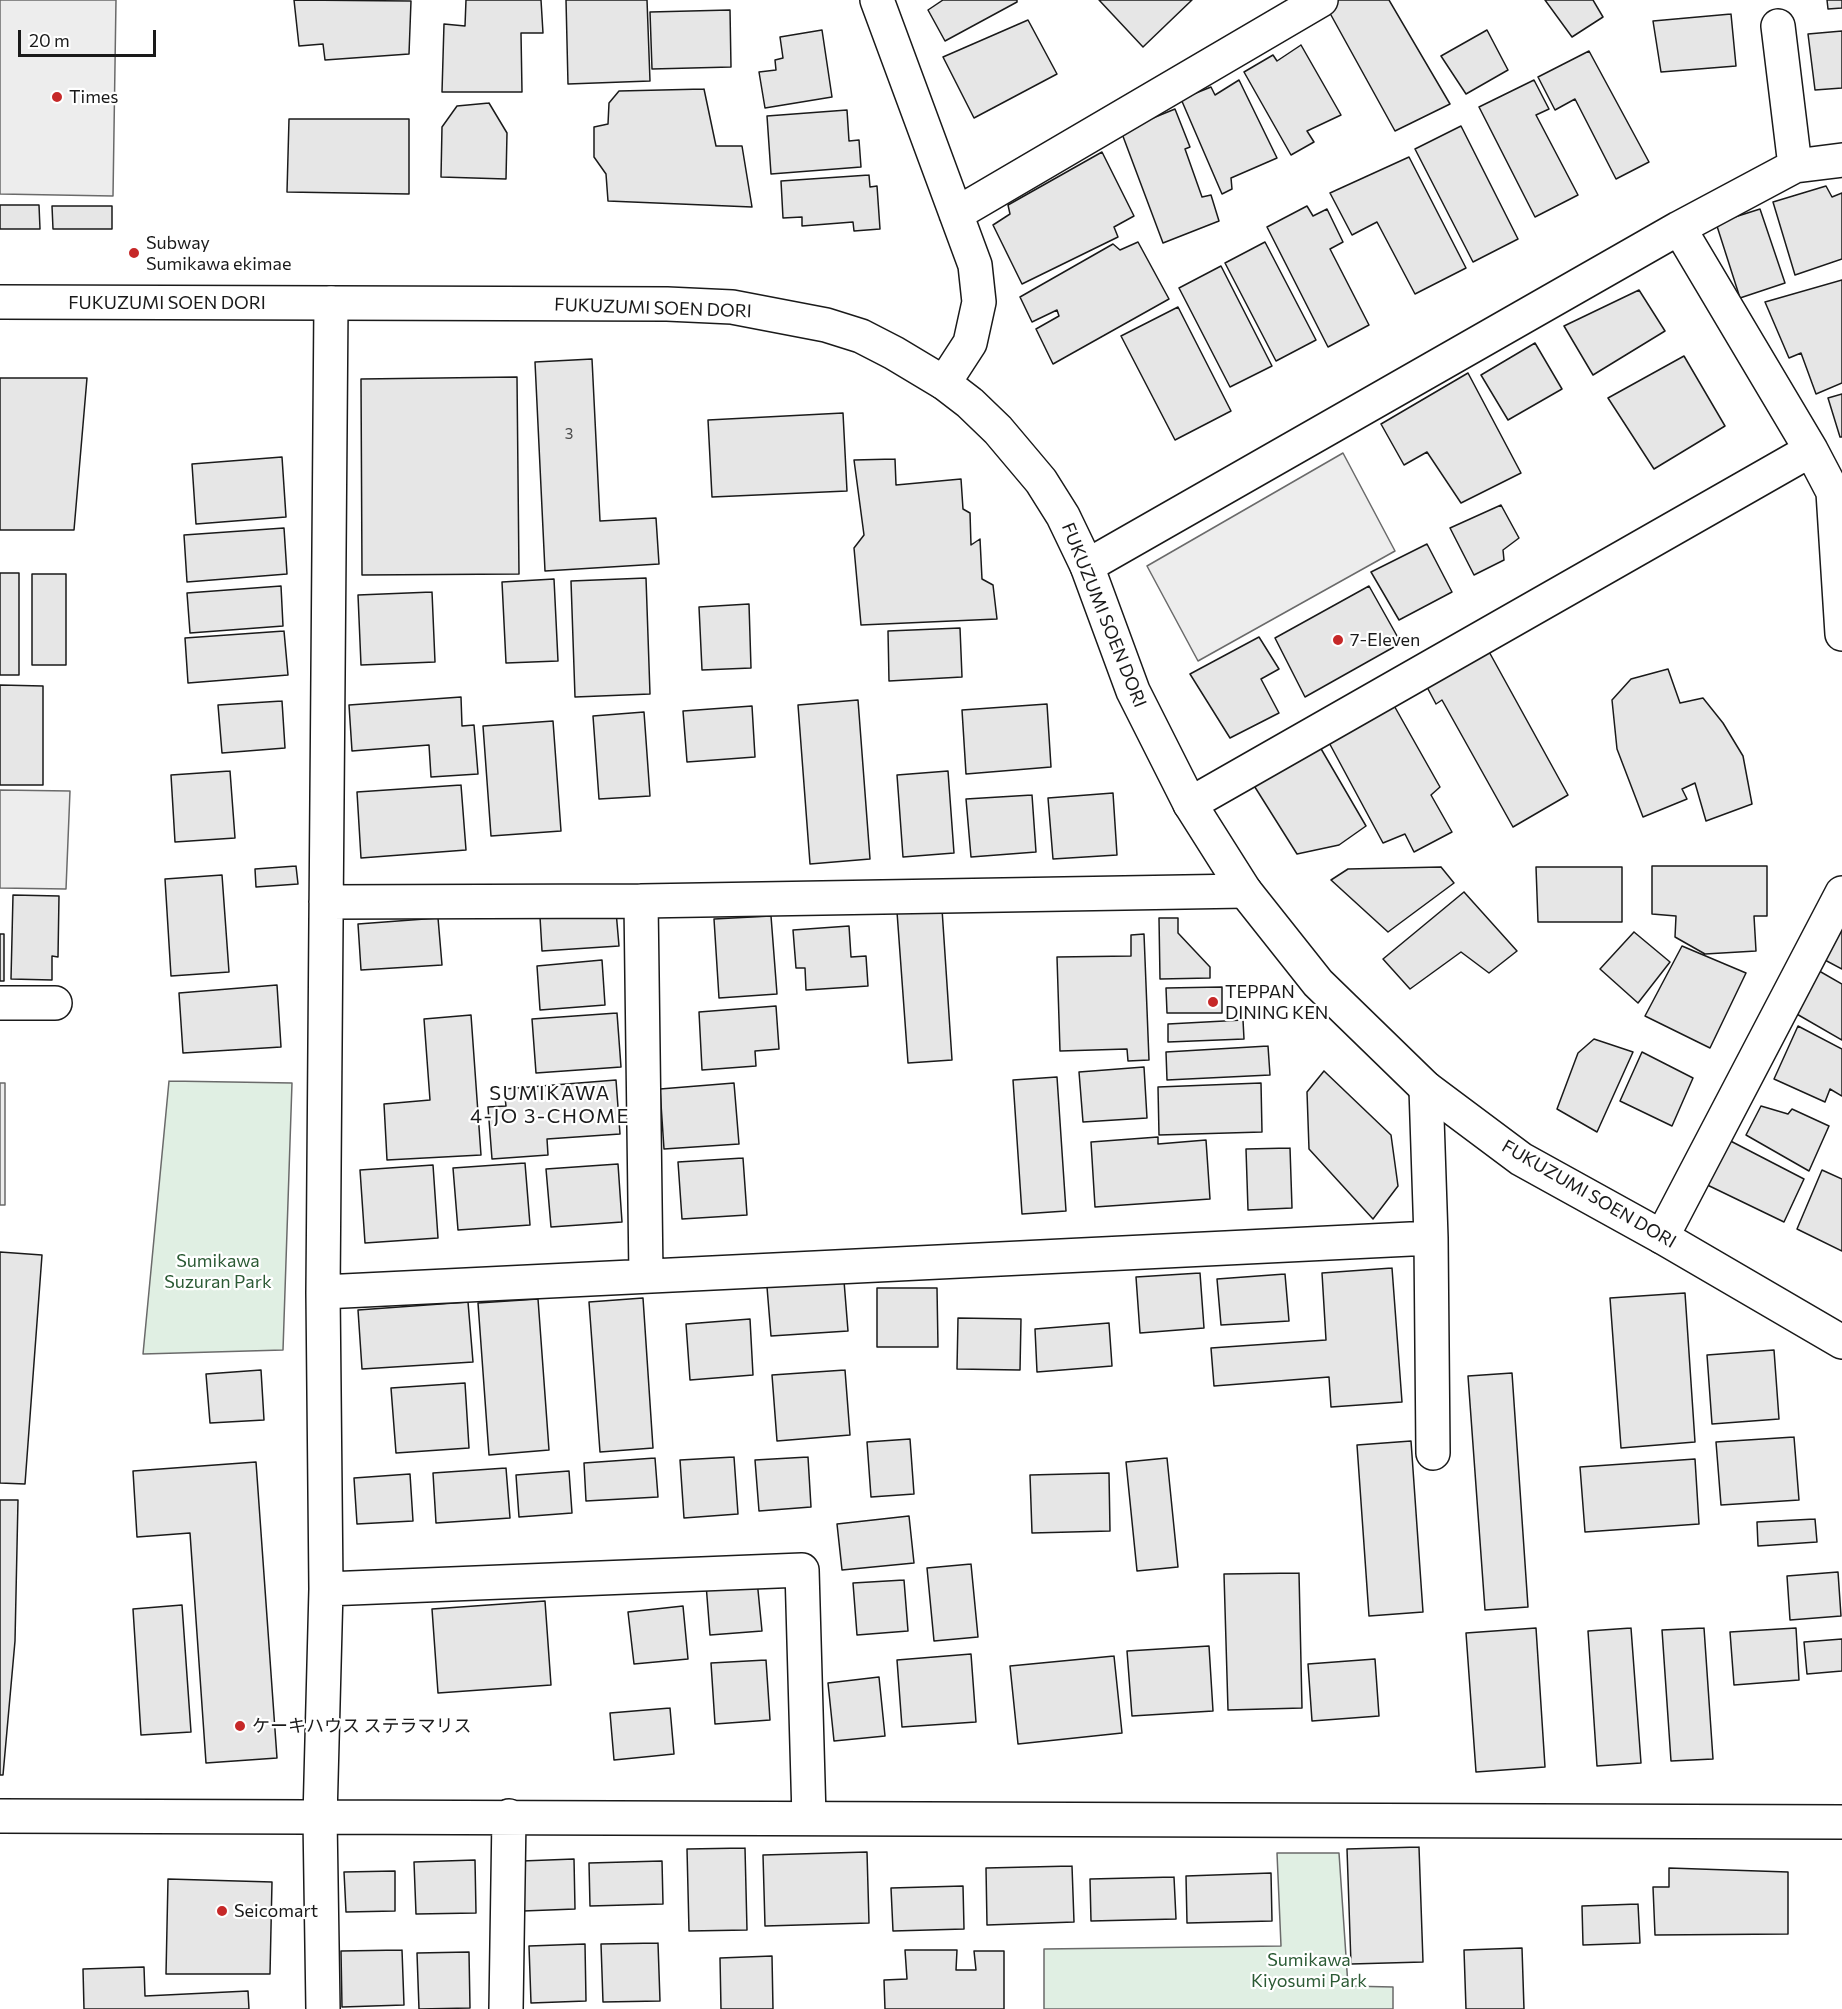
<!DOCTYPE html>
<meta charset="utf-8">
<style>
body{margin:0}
#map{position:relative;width:1842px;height:2009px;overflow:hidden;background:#fff;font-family:Commissioner,sans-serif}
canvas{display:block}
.scale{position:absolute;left:18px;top:30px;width:138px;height:27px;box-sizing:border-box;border:3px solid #1a1a1a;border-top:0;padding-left:8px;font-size:18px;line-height:21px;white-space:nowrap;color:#1a1a1a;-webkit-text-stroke:4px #fff;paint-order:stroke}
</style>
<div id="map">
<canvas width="1842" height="2009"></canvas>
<div class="scale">20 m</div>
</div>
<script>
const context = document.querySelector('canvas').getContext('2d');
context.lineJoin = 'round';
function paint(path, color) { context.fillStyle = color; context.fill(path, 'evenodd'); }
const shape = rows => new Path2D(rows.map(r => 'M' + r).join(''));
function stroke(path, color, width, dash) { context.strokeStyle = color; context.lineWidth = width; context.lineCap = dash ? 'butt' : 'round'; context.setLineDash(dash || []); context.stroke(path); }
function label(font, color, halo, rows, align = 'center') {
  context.font = font + ' Commissioner,"Noto Sans JP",sans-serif'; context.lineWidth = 4.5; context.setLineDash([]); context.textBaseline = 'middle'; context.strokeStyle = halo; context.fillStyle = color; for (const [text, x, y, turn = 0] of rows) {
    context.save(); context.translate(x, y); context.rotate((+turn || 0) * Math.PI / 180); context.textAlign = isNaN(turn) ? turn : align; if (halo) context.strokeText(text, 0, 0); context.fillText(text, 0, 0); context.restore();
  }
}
const green = shape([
 [169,1081,292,1083,283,1350,143,1354,169,1081],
 [1277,1853,1339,1853,1348,1986,1393,1987,1393,2009,1044,2009,1044,1949,1281,1946,1277,1853]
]);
paint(green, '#e0efe3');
stroke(green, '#6a6a6a', 1.5);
const parking = shape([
 [0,0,116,0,113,196,0,194,0,0],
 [1343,453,1395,551,1198,661,1147,566,1343,453],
 [0,790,70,791,66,889,0,888,0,790],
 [0,1083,5,1083,5,1205,0,1205,0,1083]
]);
paint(parking, '#ededed');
stroke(parking, '#6a6a6a', 1.5);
const building = shape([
 [294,0,411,1,409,54,325,60,323,44,299,46,294,0],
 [466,0,541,0,543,33,521,33,522,92,442,92,444,24,465,26,466,0],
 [566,0,647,0,650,81,568,84,566,0],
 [943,0,1017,0,1017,2,945,41,928,10,943,0],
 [1099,0,1192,0,1143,47,1099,0],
 [1337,0,1389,0,1450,104,1395,131,1326,6,1337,0],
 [1545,0,1593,0,1603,17,1572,37,1545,0],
 [1827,0,1842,0,1842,8,1828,9,1827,0],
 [730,10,731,67,652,69,650,12,730,10],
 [1731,14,1736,66,1661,72,1653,21,1731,14],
 [1028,20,1057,74,974,118,943,57,1028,20],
 [822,30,832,97,765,108,759,72,776,70,775,60,783,58,780,37,822,30],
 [1487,30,1508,70,1466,94,1441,56,1487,30],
 [1842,31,1842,88,1815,90,1808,34,1842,31],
 [1301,45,1341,115,1307,131,1314,142,1291,155,1244,72,1273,55,1277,61,1301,45],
 [1589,51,1649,162,1616,179,1575,99,1555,110,1538,77,1589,51],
 [1239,80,1277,158,1231,178,1232,189,1222,194,1181,99,1211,87,1215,95,1239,80],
 [1534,80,1549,109,1536,115,1578,195,1535,217,1479,107,1534,80],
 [704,89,716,146,742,146,752,207,608,201,606,174,594,157,594,127,608,124,609,103,619,91,704,89],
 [489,103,507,133,506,179,441,177,442,127,457,106,489,103],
 [1175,109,1190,147,1185,149,1202,197,1211,195,1219,221,1163,243,1121,131,1175,109],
 [847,110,849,141,859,140,861,167,771,174,767,116,847,110],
 [289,119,409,119,409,194,287,192,289,119],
 [1461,126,1518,239,1473,262,1415,149,1461,126],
 [1102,152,1134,216,1114,227,1118,237,1022,284,993,225,1010,214,1008,205,1102,152],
 [1409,157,1466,268,1415,294,1377,222,1352,235,1330,193,1409,157],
 [869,175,870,187,877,186,880,229,854,231,853,222,802,226,802,217,783,218,781,181,869,175],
 [1826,186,1832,197,1842,193,1842,259,1795,275,1773,202,1826,186],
 [0,205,39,205,40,229,0,229,0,205],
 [52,206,112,206,112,229,53,229,52,206],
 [1307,206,1313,216,1327,209,1343,242,1330,249,1369,325,1328,347,1267,227,1307,206],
 [1760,209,1785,283,1740,298,1716,223,1760,209],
 [1138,242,1169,299,1053,364,1036,329,1059,316,1057,310,1032,322,1020,297,1113,244,1120,250,1138,242],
 [1265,242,1316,340,1276,361,1225,263,1265,242],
 [1221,266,1272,366,1230,387,1179,288,1221,266],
 [1842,280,1842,383,1816,394,1801,353,1789,358,1765,302,1842,280],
 [1639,290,1665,331,1593,375,1564,326,1639,290],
 [1178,307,1231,411,1175,440,1121,336,1178,307],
 [1535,343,1562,389,1508,420,1481,375,1535,343],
 [1684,356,1725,426,1654,469,1608,398,1684,356],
 [592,359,600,521,656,518,659,564,545,571,535,362,592,359],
 [1468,373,1521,473,1461,503,1427,452,1404,465,1381,424,1468,373],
 [517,377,519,574,362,575,361,379,517,377],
 [0,378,87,378,74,530,0,530,0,378],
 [1842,394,1842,437,1840,437,1828,398,1842,394],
 [843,413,847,491,712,497,708,420,843,413],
 [282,457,286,517,196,524,192,464,282,457],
 [895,459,896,485,961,479,963,509,970,513,971,545,980,539,982,579,993,585,997,619,861,625,854,548,864,535,854,460,895,459],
 [1501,505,1519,538,1503,550,1504,560,1474,575,1450,528,1501,505],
 [284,528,287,574,187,582,184,535,284,528],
 [1427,544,1452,592,1399,620,1371,572,1427,544],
 [0,573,19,573,19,675,0,675,0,573],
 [32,574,66,574,66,665,32,665,32,574],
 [646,578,650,694,575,697,571,581,646,578],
 [554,579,558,661,506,663,502,582,554,579],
 [281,586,283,626,190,633,187,593,281,586],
 [1369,586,1401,643,1305,697,1275,638,1369,586],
 [432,592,435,662,361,665,358,595,432,592],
 [749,604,751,668,702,670,699,607,749,604],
 [960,628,962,677,889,681,888,631,960,628],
 [284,631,288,675,188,683,185,638,284,631],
 [1259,637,1279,669,1261,679,1279,713,1230,738,1190,674,1259,637],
 [1482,639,1568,795,1513,827,1442,700,1436,704,1419,672,1482,639],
 [1668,669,1680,703,1703,698,1723,723,1743,756,1752,804,1706,821,1695,783,1682,789,1687,799,1643,817,1617,749,1612,700,1631,679,1668,669],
 [0,685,43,686,43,785,0,785,0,685],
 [461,697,462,726,474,725,478,774,431,777,429,745,352,751,349,705,461,697],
 [858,700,870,859,810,864,798,705,858,700],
 [282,701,285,748,222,753,218,705,282,701],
 [1392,702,1440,787,1431,795,1452,832,1414,852,1405,834,1383,843,1326,737,1392,702],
 [1047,704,1051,767,966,774,962,710,1047,704],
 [752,706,755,757,687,762,683,711,752,706],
 [644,712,650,796,599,799,593,716,644,712],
 [553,721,561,831,491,836,483,726,553,721],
 [1320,747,1366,826,1339,845,1297,854,1253,784,1320,747],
 [230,771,235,838,175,842,171,775,230,771],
 [948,771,954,853,903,857,897,775,948,771],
 [461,785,466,850,361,858,357,792,461,785],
 [1113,793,1117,855,1053,859,1048,798,1113,793],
 [1032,795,1036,852,971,857,966,799,1032,795],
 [296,866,298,884,256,887,255,869,296,866],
 [1652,866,1767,866,1767,916,1754,916,1756,951,1705,954,1675,937,1676,916,1652,914,1652,866],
 [1441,867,1454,883,1388,932,1331,880,1348,869,1441,867],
 [1536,867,1622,867,1622,922,1538,922,1536,867],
 [222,875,229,972,171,976,165,879,222,875],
 [1464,892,1517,951,1489,973,1461,952,1410,989,1383,959,1464,892],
 [13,895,59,896,58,957,52,956,52,980,11,979,13,895],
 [942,909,952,1060,908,1063,897,912,942,909],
 [616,911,619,946,542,951,540,917,616,911],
 [771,916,777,994,719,998,714,919,771,916],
 [438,918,442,965,361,970,358,924,438,918],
 [1159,918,1178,918,1178,933,1210,967,1210,978,1160,979,1159,918],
 [849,926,851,957,866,956,868,986,806,990,805,968,796,968,793,930,849,926],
 [1842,926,1842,969,1823,959,1842,926],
 [1634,932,1670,962,1638,1003,1600,969,1634,932],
 [0,934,4,934,4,981,0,981,0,934],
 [1144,934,1149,1060,1128,1061,1127,1049,1060,1051,1057,957,1131,956,1131,935,1144,934],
 [1682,946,1746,973,1710,1048,1645,1016,1682,946],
 [602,960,605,1005,540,1010,537,966,602,960],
 [1814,968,1842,984,1842,1040,1795,1013,1814,968],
 [277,985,281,1047,183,1053,179,993,277,985],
 [1222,987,1222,1013,1167,1013,1166,988,1222,987],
 [776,1006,779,1049,755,1051,756,1066,702,1070,699,1012,776,1006],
 [617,1013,621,1067,536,1073,532,1019,617,1013],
 [471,1015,481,1155,387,1160,384,1104,430,1100,424,1019,471,1015],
 [1243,1020,1244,1039,1168,1042,1168,1024,1243,1020],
 [1798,1026,1842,1049,1842,1096,1830,1089,1825,1102,1774,1079,1798,1026],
 [1594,1039,1633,1052,1597,1132,1557,1109,1578,1053,1594,1039],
 [1268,1046,1270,1075,1167,1080,1166,1052,1268,1046],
 [1642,1052,1693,1078,1672,1126,1620,1101,1642,1052],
 [1144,1067,1147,1118,1083,1122,1079,1072,1144,1067],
 [1324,1071,1391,1135,1398,1186,1373,1219,1309,1149,1307,1092,1324,1071],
 [1057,1077,1066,1211,1022,1214,1013,1080,1057,1077],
 [616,1080,620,1134,547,1139,548,1155,492,1159,488,1107,506,1106,504,1089,616,1080],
 [734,1083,739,1144,664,1149,660,1089,734,1083],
 [1261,1083,1262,1132,1159,1135,1158,1087,1261,1083],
 [1761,1106,1788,1114,1792,1109,1829,1126,1809,1171,1746,1135,1761,1106],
 [1717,1134,1804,1179,1784,1222,1697,1180,1717,1134],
 [1158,1137,1158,1144,1206,1140,1210,1199,1095,1207,1091,1142,1158,1137],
 [1290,1148,1292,1208,1248,1210,1246,1149,1290,1148],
 [743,1158,747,1215,682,1219,678,1162,743,1158],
 [525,1163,530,1225,458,1230,453,1168,525,1163],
 [618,1164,622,1222,551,1227,546,1169,618,1164],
 [433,1165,438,1238,365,1243,360,1170,433,1165],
 [1822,1170,1842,1179,1842,1251,1797,1229,1822,1170],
 [0,1252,42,1255,25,1484,0,1483,0,1252],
 [1392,1268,1402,1402,1331,1407,1329,1377,1214,1386,1211,1348,1326,1340,1322,1273,1392,1268],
 [1200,1273,1204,1328,1140,1333,1136,1277,1200,1273],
 [1285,1274,1289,1321,1221,1325,1217,1279,1285,1274],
 [844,1281,848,1331,771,1336,767,1287,844,1281],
 [877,1288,937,1288,938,1347,877,1347,877,1288],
 [1685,1293,1695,1442,1621,1448,1610,1298,1685,1293],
 [643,1298,653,1448,600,1452,589,1302,643,1298],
 [538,1299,549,1450,489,1455,478,1303,538,1299],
 [468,1302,473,1362,362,1369,358,1310,468,1302],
 [958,1318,1021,1319,1020,1370,957,1369,958,1318],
 [750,1319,753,1375,690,1380,686,1324,750,1319],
 [1109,1323,1112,1366,1037,1372,1035,1329,1109,1323],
 [1774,1350,1779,1419,1712,1424,1707,1355,1774,1350],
 [261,1370,264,1420,210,1423,206,1374,261,1370],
 [845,1370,850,1435,777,1441,772,1375,845,1370],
 [1512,1373,1528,1607,1485,1610,1468,1376,1512,1373],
 [465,1383,469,1448,396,1453,391,1388,465,1383],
 [1794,1437,1799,1500,1721,1505,1716,1442,1794,1437],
 [910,1439,914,1494,871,1497,867,1442,910,1439],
 [1411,1441,1423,1612,1369,1616,1357,1445,1411,1441],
 [734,1457,738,1514,684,1518,680,1460,734,1457],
 [808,1457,811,1507,759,1511,755,1460,808,1457],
 [655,1458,658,1497,586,1501,584,1463,655,1458],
 [1167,1458,1178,1567,1137,1571,1126,1462,1167,1458],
 [1695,1459,1699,1524,1585,1532,1580,1467,1695,1459],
 [256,1462,277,1758,206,1763,190,1533,137,1537,133,1471,256,1462],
 [506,1468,510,1518,436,1523,433,1473,506,1468],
 [569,1471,572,1513,519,1517,516,1475,569,1471],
 [1109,1473,1110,1531,1032,1533,1030,1475,1109,1473],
 [410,1474,413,1521,357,1524,354,1478,410,1474],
 [0,1500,18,1500,15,1641,3,1775,0,1775,0,1500],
 [909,1516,914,1563,842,1570,837,1524,909,1516],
 [1815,1519,1817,1542,1758,1546,1757,1522,1815,1519],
 [971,1564,978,1637,934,1641,927,1568,971,1564],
 [1838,1572,1841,1616,1790,1620,1787,1576,1838,1572],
 [1299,1573,1302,1708,1228,1710,1224,1574,1299,1573],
 [757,1580,762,1631,710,1635,706,1584,757,1580],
 [904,1580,908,1631,857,1635,853,1583,904,1580],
 [545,1601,551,1685,438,1693,432,1609,545,1601],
 [182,1605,191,1732,141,1735,133,1609,182,1605],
 [683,1606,688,1659,634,1664,628,1612,683,1606],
 [1536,1628,1545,1767,1476,1772,1466,1633,1536,1628],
 [1631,1628,1641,1763,1597,1766,1588,1631,1631,1628],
 [1704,1628,1713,1759,1671,1761,1662,1630,1704,1628],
 [1796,1628,1799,1680,1734,1685,1730,1632,1796,1628],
 [1842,1639,1842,1671,1807,1674,1804,1642,1842,1639],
 [1209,1646,1213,1711,1132,1716,1127,1651,1209,1646],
 [971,1654,976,1722,902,1727,897,1660,971,1654],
 [1114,1656,1122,1733,1018,1744,1010,1666,1114,1656],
 [1375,1659,1379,1716,1312,1721,1308,1664,1375,1659],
 [766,1660,770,1720,715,1724,711,1663,766,1660],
 [879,1677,885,1736,834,1741,828,1683,879,1677],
 [670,1708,674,1754,614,1760,610,1713,670,1708],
 [1419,1847,1423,1962,1351,1964,1347,1849,1419,1847],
 [745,1848,747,1930,689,1931,687,1849,745,1848],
 [867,1852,869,1923,765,1926,763,1855,867,1852],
 [574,1859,575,1909,523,1911,522,1861,574,1859],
 [475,1860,476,1913,416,1914,414,1862,475,1860],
 [662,1861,663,1904,590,1906,589,1863,662,1861],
 [1072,1866,1074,1922,987,1925,986,1868,1072,1866],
 [1669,1868,1788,1872,1788,1934,1655,1935,1653,1887,1669,1887,1669,1868],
 [395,1871,395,1911,346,1912,344,1872,395,1871],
 [1271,1873,1272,1921,1187,1923,1186,1876,1271,1873],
 [1174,1877,1176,1919,1091,1921,1090,1879,1174,1877],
 [168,1879,272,1882,270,1974,166,1974,168,1879],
 [963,1886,964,1929,893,1931,891,1888,963,1886],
 [1638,1904,1640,1943,1583,1945,1582,1906,1638,1904],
 [658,1943,660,2001,603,2002,601,1944,658,1943],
 [585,1944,586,2001,531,2003,529,1946,585,1944],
 [1522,1948,1524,2009,1466,2009,1464,1950,1522,1948],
 [402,1950,404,2005,342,2007,341,1951,402,1950],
 [905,1950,957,1950,956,1970,976,1970,974,1951,1004,1951,1004,2009,885,2009,884,1980,907,1979,905,1950],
 [469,1952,470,2008,419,2009,417,1953,469,1952],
 [772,1956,773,2009,721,2009,720,1958,772,1956],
 [144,1967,145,1996,248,1991,249,2009,84,2009,83,1969,144,1967]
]);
paint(building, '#e6e6e6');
stroke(building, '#1a1a1a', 1.5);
const minor = shape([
 [877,0,975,265,979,302,970,343,944,383],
 [1778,26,1795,166],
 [956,214,1321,0],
 [1679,228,1811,450,1833,492,1842,634],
 [1087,566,1679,228,1795,166,1842,160],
 [1190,804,1811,450],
 [641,901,646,1276],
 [326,902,641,901,1245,891],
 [0,1003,55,1003],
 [1662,1237,1842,893],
 [1431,1238,1433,1453],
 [323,1292,1431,1238,1426,1088],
 [326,1589,802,1570,809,1817],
 [0,1816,1842,1822],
 [323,2009,320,1818,326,1589,323,1292,331,303],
 [506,2009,509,1816]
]);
const tertiary = shape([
 [0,302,667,304,732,307,826,325,861,336,894,353,944,383,970,403,998,430,1041,481,1063,516,1087,566,1133,691,1190,804,1245,891,1318,983,1426,1088,1521,1159,1662,1237,1842,1342]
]);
stroke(minor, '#1a1a1a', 36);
stroke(tertiary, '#1a1a1a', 36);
stroke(minor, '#fff', 33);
stroke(tertiary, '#fff', 33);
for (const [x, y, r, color] of [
 [57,97,6,"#c62828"],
 [134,253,6,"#c62828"],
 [1338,640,6,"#c62828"],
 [1213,1002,6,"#c62828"],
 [240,1726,6,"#c62828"],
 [222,1911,6,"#c62828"]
]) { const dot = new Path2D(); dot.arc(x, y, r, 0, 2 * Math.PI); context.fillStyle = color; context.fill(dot); stroke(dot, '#fff', 2); }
label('15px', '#4d4d4d', null, [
 ["3",569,434]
]);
label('18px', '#1a1a1a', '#fff', [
 ["Times",69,97],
 ["Subway",146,243],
 ["Sumikawa ekimae",146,264],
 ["7-Eleven",1350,640],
 ["TEPPAN",1225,992],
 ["DINING KEN",1225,1013],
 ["ケーキハウス ステラマリス",252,1726],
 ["Seicomart",234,1911]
], 'left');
label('18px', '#1a1a1a', '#fff', [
 ["FUKUZUMI SOEN DORI",167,303],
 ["FUKUZUMI SOEN DORI",653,308,2],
 ["FUKUZUMI SOEN DORI",1104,615,68],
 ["FUKUZUMI SOEN DORI",1589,1194,30]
]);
label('18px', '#2b5a34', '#fff', [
 ["Sumikawa",218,1261],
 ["Suzuran Park",218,1282],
 ["Sumikawa",1309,1960],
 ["Kiyosumi Park",1309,1981]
]);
context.letterSpacing = '1.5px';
label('20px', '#1a1a1a', '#fff', [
 ["SUMIKAWA",550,1093],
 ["4-JO 3-CHOME",550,1116]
]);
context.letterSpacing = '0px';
</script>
